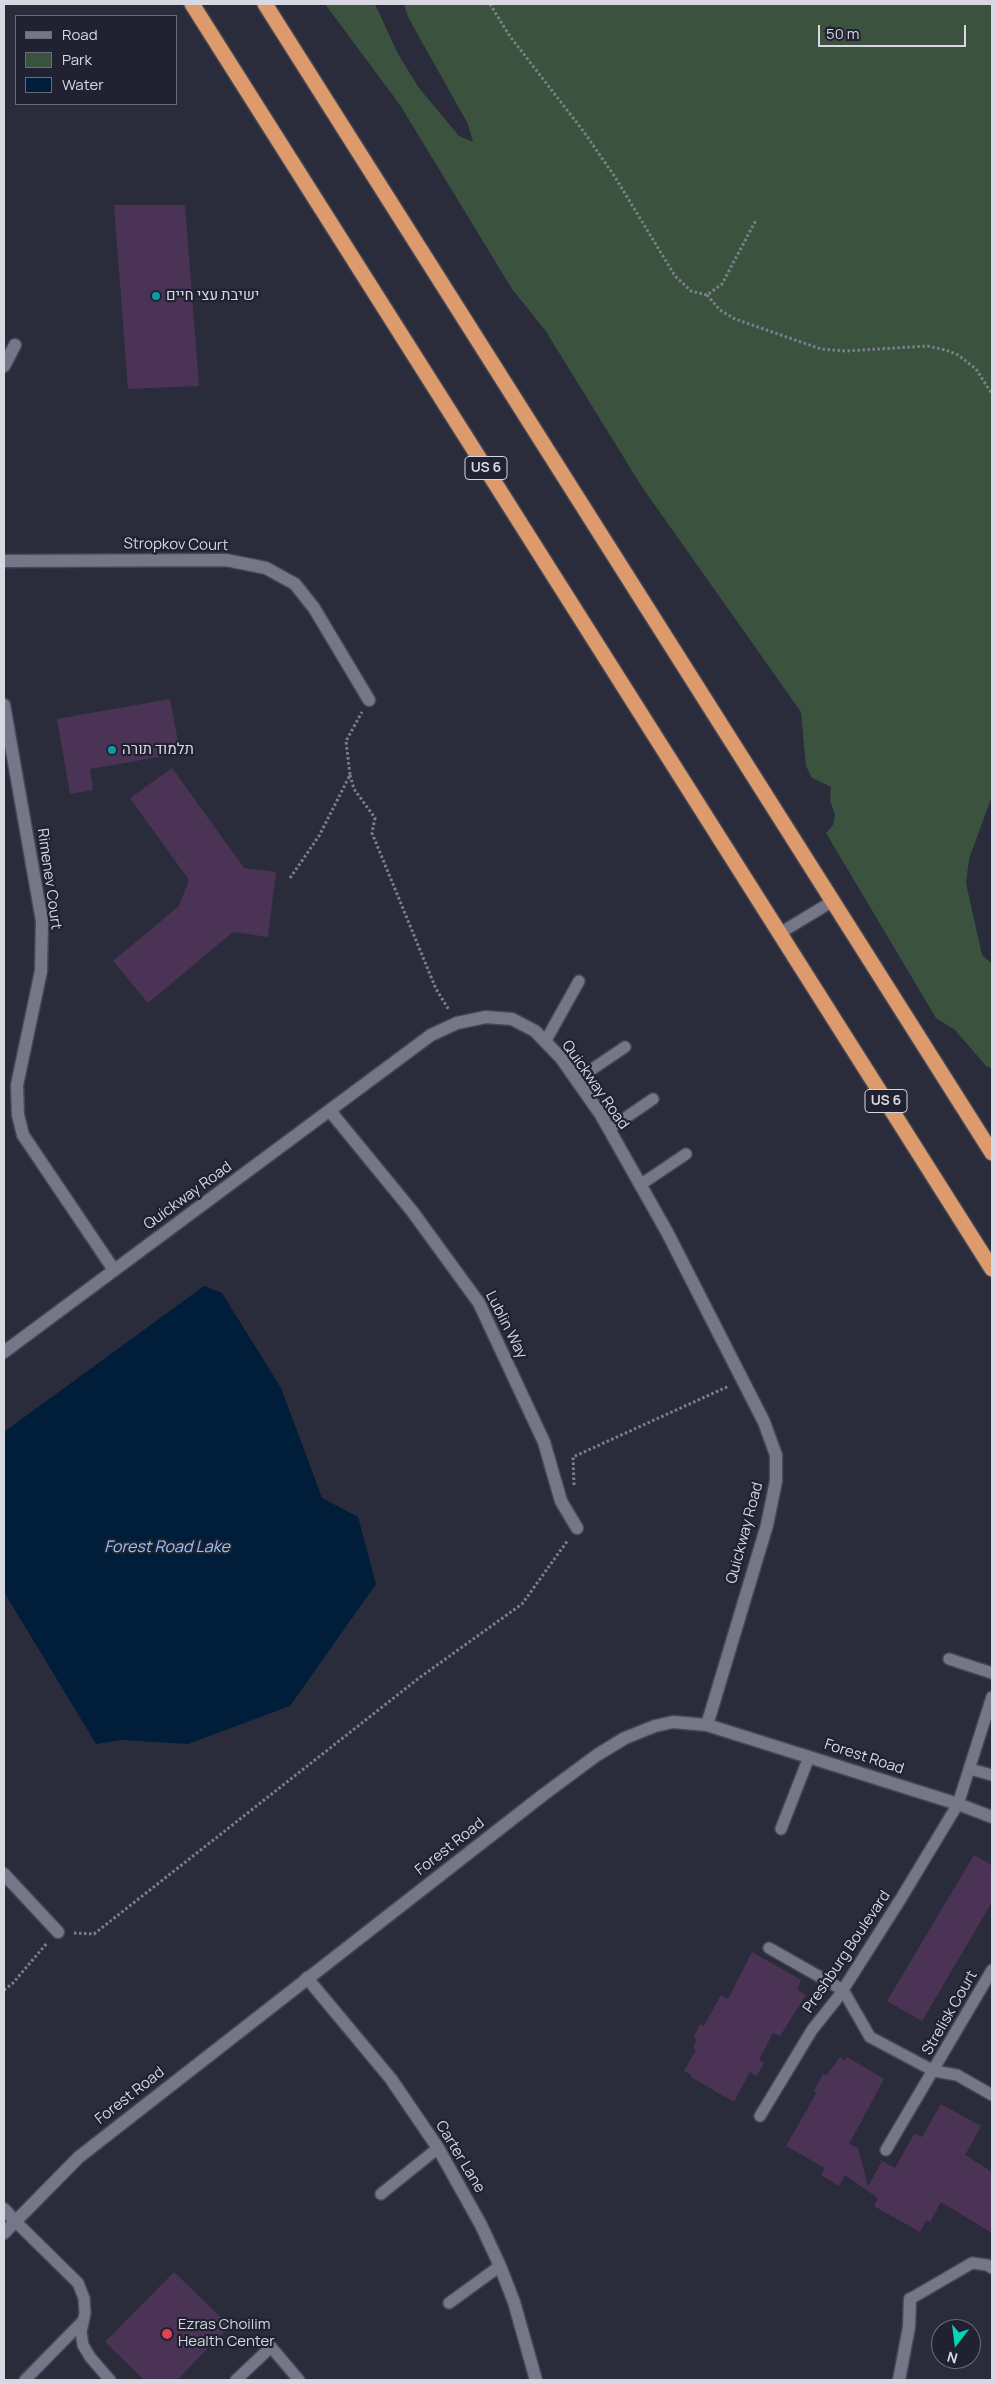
<!DOCTYPE html>
<meta charset="utf-8">
<style>
body{margin:0}
#map{position:relative;width:996px;height:2384px;overflow:hidden;background:#2b2c3b;font-family:Manrope,sans-serif}
canvas{display:block}
.frame{position:absolute;inset:0;border:5px solid #d7d8e2;pointer-events:none}
.legend{position:absolute;left:15px;top:15px;width:162px;height:90px;box-sizing:border-box;background:#212231;border:1px solid #6a6b78;margin:0;padding:6px 9px;list-style:none;font-size:15px;color:#d7d8e2}
.legend li{display:flex;align-items:center;gap:10px;height:25px}
.legend b{width:25px;border:1px solid #6a6b78}
.north{position:absolute;left:931px;top:2319px;width:50px;height:50px;box-sizing:border-box;background:#212231;border:1px solid #6a6b78;border-radius:50%;rotate:195deg;font-size:14px;font-weight:700;line-height:20px;text-align:center;color:#d7d8e2}
.north::after{content:'';display:block;margin:auto;width:18px;height:22px;background:#05d5b6;clip-path:polygon(50% 0,100% 100%,50% 72%,0 100%)}
.scale{position:absolute;left:818px;top:25px;width:148px;height:22px;box-sizing:border-box;border:2px solid #d7d8e2;border-top:0;padding-left:6px;font-size:15px;line-height:18px;white-space:nowrap;color:#d7d8e2;-webkit-text-stroke:4px #212231;paint-order:stroke}
</style>
<div id="map">
<canvas width="996" height="2384"></canvas>
<div class="frame"></div>
<ul class="legend">
<li><b style="height:6px;background:#757789"></b>Road</li>
<li><b style="height:14px;background:#3b523e"></b>Park</li>
<li><b style="height:14px;background:#001d39"></b>Water</li>
</ul>
<div class="north">N</div>
<div class="scale">50 m</div>
</div>
<script>
const context = document.querySelector('canvas').getContext('2d');
context.lineJoin = 'round';
function paint(path, color) { context.fillStyle = color; context.fill(path, 'evenodd'); }
const shape = rows => new Path2D(rows.map(r => 'M' + r).join(''));
function stroke(path, color, width, dash) { context.strokeStyle = color; context.lineWidth = width; context.lineCap = dash ? 'butt' : 'round'; context.setLineDash(dash || []); context.stroke(path); }
function label(font, color, halo, rows, align = 'center') {
  context.font = font + ' Manrope,Heebo,sans-serif'; context.lineWidth = 4.5; context.setLineDash([]); context.textBaseline = 'middle'; context.strokeStyle = halo; context.fillStyle = color; for (const [text, x, y, turn = 0] of rows) {
    context.save(); context.translate(x, y); context.rotate((+turn || 0) * Math.PI / 180); context.textAlign = isNaN(turn) ? turn : align; if (halo) context.strokeText(text, 0, 0); context.fillText(text, 0, 0); context.restore();
  }
}
paint(shape([
 [325,4,375,4,398,54,419,88,459,136,473,142,468,124,408,17,404,4,992,4,992,796,969,859,966,883,982,955,992,964,992,1068,987,1067,955,1030,936,1018,826,833,833,825,835,814,830,801,831,787,812,778,806,766,801,712,642,487,545,330,512,289,400,105]
]), '#3b523e');
paint(shape([
 [204,1286,222,1293,281,1388,322,1498,358,1517,376,1584,290,1706,188,1744,122,1740,96,1744,4,1592,4,1432]
]), '#001d39');
paint(shape([
 [114,205,185,205,199,386,128,389],
 [170,699,179,747,160,750,164,756,90,769,93,790,70,794,57,719],
 [172,768,244,868,276,872,268,937,233,932,148,1003,113,961,179,906,189,880,130,798],
 [974,1855,992,1865,992,1902,922,2021,887,2001],
 [752,1952,801,1980,797,1989,806,1995,780,2036,773,2033,759,2060,764,2063,757,2076,750,2072,734,2102,691,2077,691,2075,684,2071,696,2050,693,2048,697,2039,694,2036,700,2024,704,2026,721,1995,728,1999],
 [840,2057,845,2061,847,2057,884,2079,849,2144,858,2148,868,2186,882,2161,895,2168,914,2134,922,2137,941,2104,981,2126,965,2155,992,2172,992,2233,941,2202,930,2222,926,2220,920,2232,874,2206,878,2198,845,2175,839,2186,821,2175,825,2168,786,2146,817,2092,814,2091,823,2074,826,2076],
 [174,2272,230,2326,177,2380,144,2380,105,2342]
]), '#4b3355');
const service = shape([
 [780,933,833,901],
 [545,1042,579,981],
 [576,1080,625,1047],
 [609,1129,653,1099],
 [640,1185,686,1154],
 [949,1659,992,1673],
 [970,1769,992,1775],
 [781,1829,809,1757],
 [769,1948,843,1990,870,2037,934,2071,957,2075,992,2095],
 [760,2116,812,2030,839,1996,900,1900,958,1804,992,1697],
 [886,2150,992,1970],
 [381,2194,438,2148],
 [15,2221,78,2283,84,2298,85,2313,81,2332,83,2345,90,2357,110,2380],
 [910,2299,972,2263,987,2265,992,2268],
 [449,2303,500,2266],
 [25,2380,83,2321],
 [236,2380,271,2347,299,2380]
]);
const minor = shape([
 [4,366,15,345],
 [4,561,226,560,266,568,295,584,314,608,369,700],
 [4,705,42,921,41,971,17,1085,18,1115,23,1135,114,1270],
 [330,1111,412,1211,479,1303,544,1442,561,1501,577,1528],
 [4,1352,431,1035,457,1023,486,1017,512,1019,535,1031,561,1058,601,1115,667,1232,764,1422,776,1455,776,1481,767,1525,707,1725],
 [4,1874,58,1932],
 [307,1978,391,2079,438,2148,481,2225,500,2266,514,2302,536,2380],
 [4,2209,15,2221],
 [899,2380,909,2327,910,2299]
]);
const tertiary = shape([
 [4,2233,79,2157,543,1795,597,1755,625,1738,655,1726,673,1722,707,1725,958,1804,992,1817]
]);
const motorway = shape([
 [192,4,992,1269],
 [265,4,992,1153]
]);
stroke(service, '#474754', 14);
stroke(minor, '#474754', 15);
stroke(tertiary, '#474754', 15);
stroke(motorway, '#474754', 18);
stroke(shape([
 [490,4,509,35,584,132,615,177,675,276,691,291,707,295,722,284,756,220],
 [707,295,720,310,735,319,821,349,846,351,927,346,946,350,958,355,976,369,992,394],
 [350,775,354,789,375,818,372,833,436,989,449,1010],
 [290,878,319,836,350,775,346,741,362,712],
 [574,1485,573,1457,729,1386],
 [74,1933,94,1934,419,1678,522,1604,568,1540],
 [4,1990,13,1983,47,1943]
]), '#7e7f8c', 3, [2.5, 2.5]);
stroke(service, '#757789', 11);
stroke(minor, '#757789', 12);
stroke(tertiary, '#757789', 12);
stroke(motorway, '#dd9a6c', 15);
for (const [x, y, r, color] of [
 [156,296,5,"#0f9aa8"],
 [112,750,5,"#0f9aa8"],
 [167,2334,6,"#e0444e"]
]) { const dot = new Path2D(); dot.arc(x, y, r, 0, 2 * Math.PI); context.fillStyle = color; context.fill(dot); stroke(dot, '#212231', 2); }
for (const [x, y, w] of [
 [486,468,42],
 [886,1101,42]
]) { const box = new Path2D(); box.roundRect(x - w / 2, y - 11.5, w, 23, 4); context.fillStyle = '#212231'; context.fill(box); stroke(box, '#d7d8e2', 1); }
label('bold 14px', '#d7d8e2', null, [
 ["US 6",486,468],
 ["US 6",886,1101]
]);
label('15px', '#d7d8e2', '#212231', [
 ["ישיבת עצי חיים",166,296],
 ["תלמוד תורה",122,750],
 ["Ezras Choilim",178,2325],
 ["Health Center",178,2342]
], 'left');
label('15px', '#d7d8e2', '#212231', [
 ["Stropkov Court",176,545,1],
 ["Rimenev Court",49,879,82],
 ["Quickway Road",595,1085,55],
 ["Quickway Road",188,1196,-36],
 ["Lublin Way",506,1325,63],
 ["Quickway Road",745,1533,-75],
 ["Forest Road",864,1757,18],
 ["Forest Road",450,1847,-38],
 ["Preshburg Boulevard",847,1952,-56],
 ["Strelisk Court",950,2013,-60],
 ["Forest Road",130,2096,-38],
 ["Carter Lane",460,2157,59]
]);
label('italic 16px', '#93c9ff', '#212231', [
 ["Forest Road Lake",167,1548]
]);
</script>
